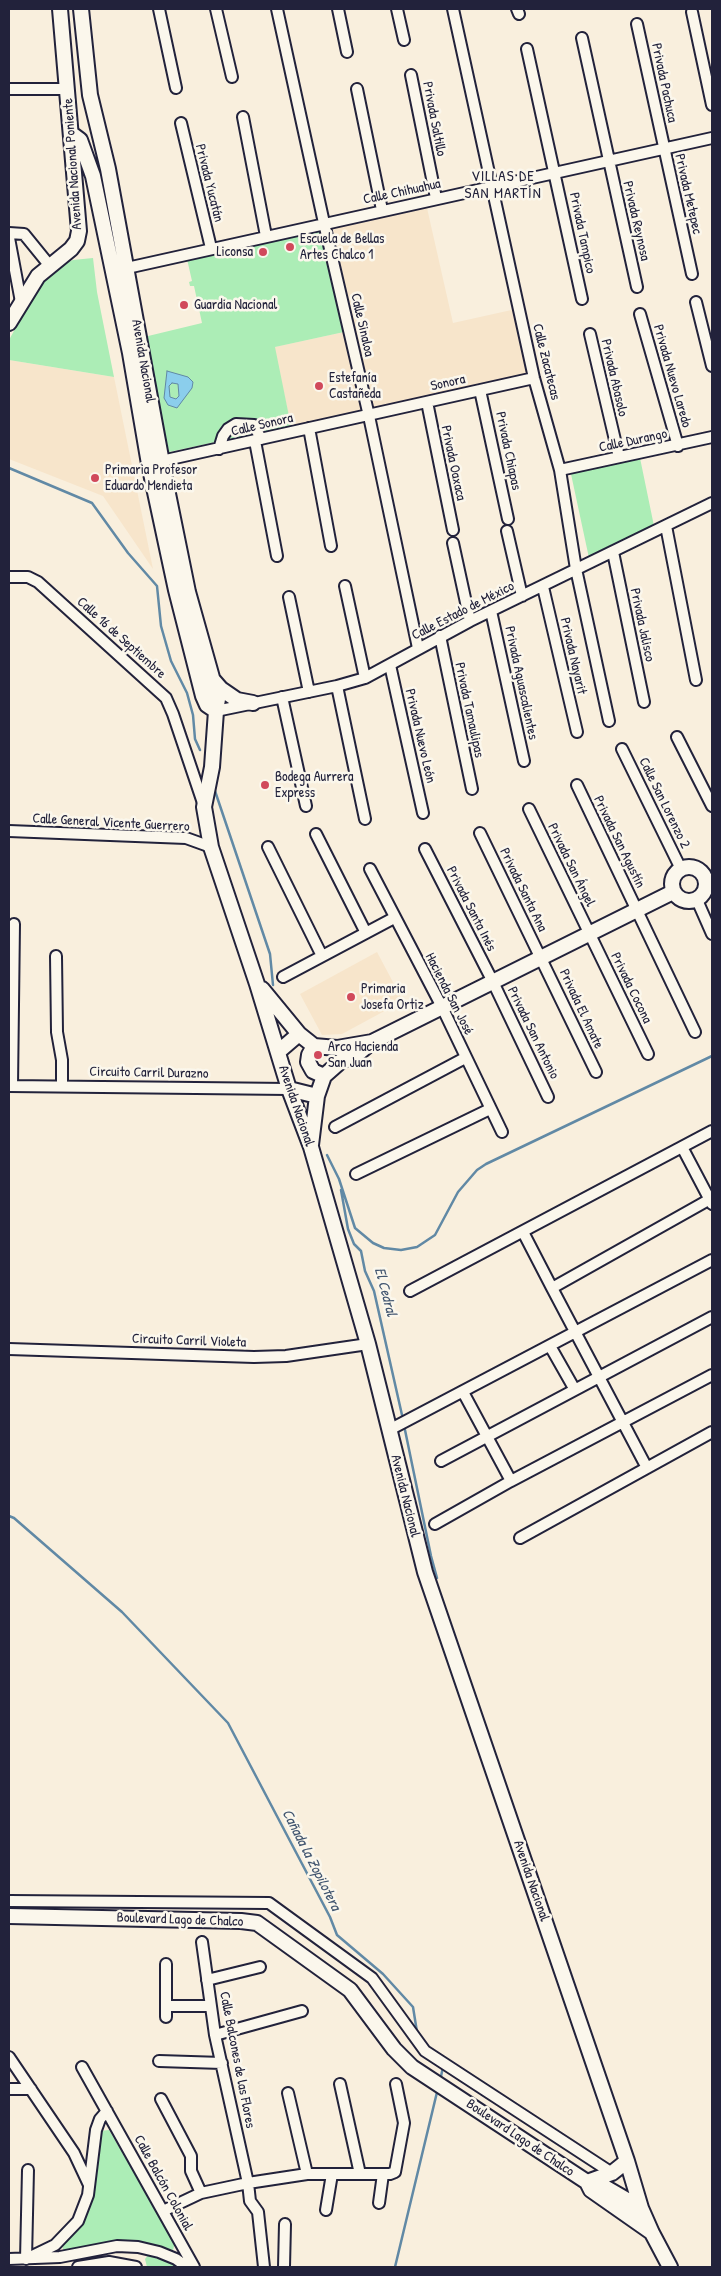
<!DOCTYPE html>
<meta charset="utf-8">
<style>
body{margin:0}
#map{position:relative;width:721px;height:2276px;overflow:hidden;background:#f9efdd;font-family:"Patrick Hand",sans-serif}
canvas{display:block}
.frame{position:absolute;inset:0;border:10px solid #22223b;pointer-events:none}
</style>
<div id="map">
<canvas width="721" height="2276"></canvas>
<div class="frame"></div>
</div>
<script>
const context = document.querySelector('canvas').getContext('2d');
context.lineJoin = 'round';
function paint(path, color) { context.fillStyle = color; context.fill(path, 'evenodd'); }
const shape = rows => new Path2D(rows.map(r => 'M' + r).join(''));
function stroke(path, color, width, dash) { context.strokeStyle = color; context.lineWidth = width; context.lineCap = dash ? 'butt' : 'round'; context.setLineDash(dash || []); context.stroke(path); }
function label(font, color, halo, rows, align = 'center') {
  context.font = font + ' "Patrick Hand",sans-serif'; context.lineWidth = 5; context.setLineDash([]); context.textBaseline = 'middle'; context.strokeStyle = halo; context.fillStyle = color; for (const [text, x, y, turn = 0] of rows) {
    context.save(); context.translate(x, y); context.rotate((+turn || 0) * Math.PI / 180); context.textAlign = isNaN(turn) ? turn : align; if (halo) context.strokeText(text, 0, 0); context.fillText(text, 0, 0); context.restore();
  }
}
paint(shape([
 [427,208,453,323,516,309,531,375,373,411,333,229],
 [344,332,361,410,291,426,274,347],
 [9,360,114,377,153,569,103,496,9,459],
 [377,952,403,1001,342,1034,322,1035,300,994]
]), '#f7e5cb');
paint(shape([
 [322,229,344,332,275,347,291,426,169,452,144,337,202,323,194,286,190,286,189,282,192,281,187,259],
 [93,258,97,292,114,377,9,360,9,340,41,281,63,264,73,260],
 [640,458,654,526,589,558,571,474],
 [109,2130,175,2243,173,2250,167,2251,147,2245,65,2254,62,2246,80,2226,91,2205,100,2131],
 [149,2254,171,2263,176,2267,147,2267,145,2259]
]), '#acedb6');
const water = shape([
 [167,371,188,377,193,382,192,388,177,408,168,405,164,398,167,371],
 [172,383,178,384,179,396,176,399,170,397,169,386,172,383]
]);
paint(water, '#8bceec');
stroke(water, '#6189a5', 1);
stroke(shape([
 [9,468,92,503,128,553,157,586,161,626,171,661,187,693,193,715,195,739,200,750],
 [215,791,270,954,273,985],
 [327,1155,339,1179,355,1228,373,1243,384,1248,401,1250,417,1247,435,1235,458,1192,477,1170,486,1164,712,1056],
 [341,1190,348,1229,354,1244,361,1251,365,1271,374,1291,402,1415],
 [405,1430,431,1556,437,1578],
 [9,1516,14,1518,122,1612,228,1723,330,1917,337,1935,383,1974,413,2007,417,2032],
 [440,2081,443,2067],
 [395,2267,438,2088]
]), '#6189a5', 2.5);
const street = shape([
 [159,9,176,88],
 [216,9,232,77],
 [277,9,324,223,369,416,418,648],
 [338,9,347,52],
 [397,9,404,40],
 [453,9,534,378,560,470,576,569,609,721],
 [517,9,519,14],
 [692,12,712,105],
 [637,24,692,274],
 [582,38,637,287],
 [527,49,582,299],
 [411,75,436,198],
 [9,89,67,89],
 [357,89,382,210],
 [243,117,266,236],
 [181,123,211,248],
 [9,233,24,234,50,266],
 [9,238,21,302],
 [127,268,712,138],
 [696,302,712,366],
 [640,314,678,446],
 [590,334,619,457],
 [480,390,508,519],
 [427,402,453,530],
 [309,428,331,546],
 [255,441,277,556],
 [219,449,223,436,228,429,236,424,254,425,261,439],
 [157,462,534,378],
 [560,470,712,437],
 [666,526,696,680],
 [507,531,522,596],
 [453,543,470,621],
 [613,552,644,702],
 [9,577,28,577,38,582,166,698,173,714,204,806],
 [345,586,365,678],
 [543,587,577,732],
 [289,597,309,692],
 [491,611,524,761],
 [440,636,472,789],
 [390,665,423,813],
 [337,686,365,819],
 [282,697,306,806],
 [216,711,337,686,365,678,470,621,712,503],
 [677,737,712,806],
 [622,749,681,869],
 [577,785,695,1032],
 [529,809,648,1054],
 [9,831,186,838,211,847],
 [480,833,596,1072],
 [316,834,366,933],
 [268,847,322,956],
 [425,849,493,982,548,1097],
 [370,869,442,1007,502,1132],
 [697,900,712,934],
 [56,956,57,1032,62,1060,62,1085],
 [283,977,394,918],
 [9,1086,289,1089],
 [12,1086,14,924],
 [335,1127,465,1058],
 [682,1147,712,1204],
 [356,1174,490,1109],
 [523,1232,552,1288,712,1198],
 [552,1288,647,1468],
 [410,1291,712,1131],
 [550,1346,575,1390],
 [9,1349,254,1357,286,1356,368,1344],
 [463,1392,511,1481],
 [389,1430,712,1260],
 [441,1461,712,1317],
 [435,1524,511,1481,712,1375],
 [520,1538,712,1432],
 [9,1901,269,1903,372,1978,425,2051,612,2173],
 [202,1942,215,2035,248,2183,250,2201,258,2212,264,2267],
 [166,1964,166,2017],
 [207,1980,260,1967],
 [166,2006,211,2006],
 [215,2035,302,2011],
 [9,2057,74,2153,89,2185],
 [159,2061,222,2063],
 [82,2067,194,2267],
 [340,2084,360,2174],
 [9,2089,31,2089],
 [288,2093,307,2174],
 [161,2099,191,2156,191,2171,201,2193],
 [28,2170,26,2259,55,2245,78,2221,88,2195,96,2130,100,2119,107,2111],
 [379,2203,383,2174],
 [326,2210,332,2174],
 [163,2211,201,2193,248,2183,307,2174,390,2174,395,2172,404,2123,396,2084],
 [9,2259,60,2257,117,2246,138,2247,159,2252,176,2259,187,2267],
 [78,2267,109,2262,136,2267],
 [284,2267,285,2224]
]);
const secondary = shape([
 [81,9,90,95,108,169,165,479,188,592,218,699,216,711,212,767,204,807,211,847,257,984,289,1089,311,1147,368,1344,425,1572,627,2161,641,2208,652,2233,670,2267],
 [72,134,80,140,93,176,130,353,149,464,176,590,203,696,207,705,216,711],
 [9,323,38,276,71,249,77,241,79,231,60,9],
 [214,681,221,689,237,700,253,703],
 '672 884a17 17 0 1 1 34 0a17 17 0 1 1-34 0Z',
 [262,989,299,1034,314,1046,337,1048,372,1042],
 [314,1046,309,1055,308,1062,313,1071,324,1076],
 [278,1052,299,1034],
 [289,1089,317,1096],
 [311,1145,317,1096,324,1076,341,1061,356,1055,372,1042,673,892],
 [9,1916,241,1921,257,1923,350,1990,394,2049,412,2067,587,2182,603,2186,641,2208],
 [587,2182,591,2190,651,2232],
 [587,2182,612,2173,627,2161]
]);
stroke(street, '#22223b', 14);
stroke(secondary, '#22223b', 18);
stroke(street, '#fbf7ec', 10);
stroke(secondary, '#fbf7ec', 14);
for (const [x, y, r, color] of [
 [290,247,5,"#d1495b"],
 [263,252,5,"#d1495b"],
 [184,305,5,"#d1495b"],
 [319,386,5,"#d1495b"],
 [95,478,5,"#d1495b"],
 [265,785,5,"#d1495b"],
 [351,997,5,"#d1495b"],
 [318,1055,5,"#d1495b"]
]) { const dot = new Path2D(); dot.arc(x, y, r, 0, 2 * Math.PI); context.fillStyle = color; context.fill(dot); stroke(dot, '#fbf7ec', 2); }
label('14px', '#22223b', '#fbf7ec', [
 ["Privada Pachuca",664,83,78],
 ["Privada Saltillo",434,119,79],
 ["Avenida Nacional Poniente",73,164,-94],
 ["Privada Yucatán",209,183,76],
 ["Calle Chihuahua",402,192,-12],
 ["Privada Metepec",688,194,77],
 ["Privada Reynosa",636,221,77],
 ["Privada Tampico",582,233,78],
 ["Calle Sinaloa",362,325,77],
 ["Avenida Nacional",143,361,80],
 ["Calle Zacatecas",546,362,76],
 ["Privada Nuevo Laredo",672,376,74],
 ["Privada Abasolo",614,378,77],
 ["Sonora",448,383,-13],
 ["Calle Sonora",262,425,-13],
 ["Calle Durango",633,441,-12],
 ["Privada Chiapas",508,451,78],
 ["Privada Oaxaca",453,463,78],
 ["Calle Estado de México",463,611,-27],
 ["Privada Jalisco",642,625,78],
 ["Calle 16 de Septiembre",121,638,42],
 ["Privada Nayarit",573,656,77],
 ["Privada Aguascalientes",521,683,78],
 ["Privada Tamaulipas",469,710,78],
 ["Privada Nuevo León",420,736,77],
 ["Calle San Lorenzo 2",664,803,64],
 ["Calle General Vicente Guerrero",111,823,3],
 ["Privada San Agustín",619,842,64],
 ["Privada San Ángel",571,865,64],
 ["Privada Santa Ana",523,890,64],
 ["Privada Santa Inés",471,909,63],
 ["Privada Cocona",631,988,64],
 ["Hacienda San José",449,994,63],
 ["Privada El Amate",581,1009,65],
 ["Privada San Antonio",533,1033,64],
 ["Circuito Carril Durazno",149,1073,1],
 ["Avenida Nacional",296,1106,71],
 ["Circuito Carril Violeta",189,1341,2],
 ["Avenida Nacional",405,1496,76],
 ["Avenida Nacional",531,1881,71],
 ["Boulevard Lago de Chalco",180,1920,2],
 ["Calle Balcones de las Flores",237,2060,79],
 ["Boulevard Lago de Chalco",520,2138,34],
 ["Calle Balcón Colonial",163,2183,61]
]);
label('14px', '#22223b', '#fbf7ec', [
 ["Escuela de Bellas",300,239],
 ["Artes Chalco 1",300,255],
 ["Liconsa",253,252,"right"],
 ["Guardia Nacional",194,305],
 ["Estefanía",329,378],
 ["Castañeda",329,394],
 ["Primaria Profesor",105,470],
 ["Eduardo Mendieta",105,486],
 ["Bodega Aurrera",275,777],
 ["Express",275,793],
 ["Primaria",361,989],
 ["Josefa Ortiz",361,1005],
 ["Arco Hacienda",328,1047],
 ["San Juan",328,1063]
], 'left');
context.letterSpacing = '1px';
label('15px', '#22223b', '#fbf7ec', [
 ["VILLAS DE",503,177],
 ["SAN MARTÍN",503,194]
]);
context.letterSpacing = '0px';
label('italic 15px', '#425670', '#fbf7ec', [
 ["El Cedral",385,1292,75],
 ["Cañada la Zopilotera",311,1860,63]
]);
</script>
